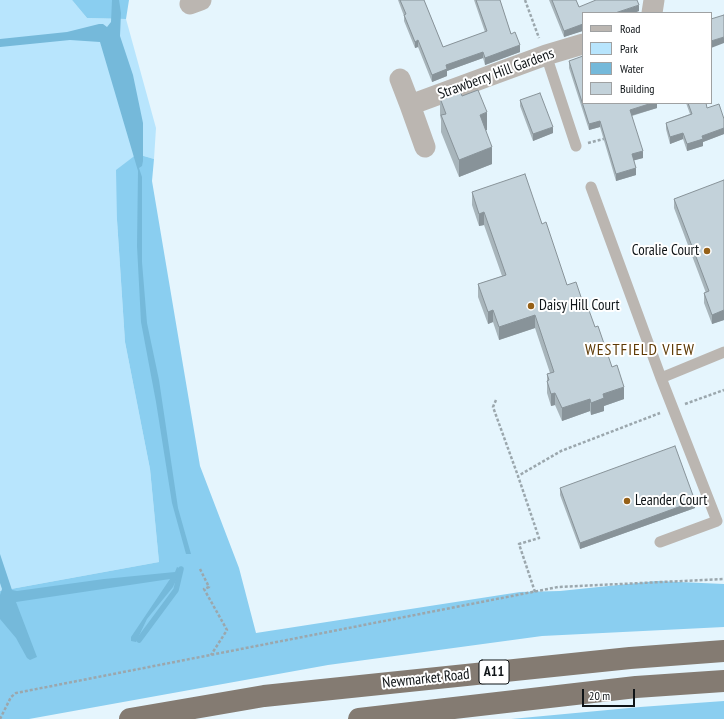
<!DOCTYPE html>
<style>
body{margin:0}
#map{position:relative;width:724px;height:719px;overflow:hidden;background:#e5f5fd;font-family:"PT Sans Narrow",sans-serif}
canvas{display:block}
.legend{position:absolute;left:582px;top:12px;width:130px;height:92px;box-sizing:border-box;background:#fff;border:1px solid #9fa1a2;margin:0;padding:5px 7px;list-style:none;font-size:12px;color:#0f1417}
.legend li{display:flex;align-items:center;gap:8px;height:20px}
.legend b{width:20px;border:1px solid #9fa1a2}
.scale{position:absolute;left:582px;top:689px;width:53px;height:18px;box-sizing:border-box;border:2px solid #0f1417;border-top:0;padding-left:5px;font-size:12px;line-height:14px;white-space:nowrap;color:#0f1417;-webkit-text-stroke:3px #fff;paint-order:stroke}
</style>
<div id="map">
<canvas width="724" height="719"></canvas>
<ul class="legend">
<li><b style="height:5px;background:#bbb6b1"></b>Road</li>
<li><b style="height:11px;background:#b8e5fd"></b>Park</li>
<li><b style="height:11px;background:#75b9da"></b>Water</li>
<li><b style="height:11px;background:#c3d2da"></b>Building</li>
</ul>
<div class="scale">20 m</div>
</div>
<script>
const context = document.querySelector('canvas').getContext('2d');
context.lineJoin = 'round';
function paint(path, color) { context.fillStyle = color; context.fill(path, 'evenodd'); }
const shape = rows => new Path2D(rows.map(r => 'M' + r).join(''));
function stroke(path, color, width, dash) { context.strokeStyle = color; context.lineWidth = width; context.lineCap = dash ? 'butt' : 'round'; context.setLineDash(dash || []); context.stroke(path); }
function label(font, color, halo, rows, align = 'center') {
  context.font = font + ' "PT Sans Narrow",sans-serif'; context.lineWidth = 4; context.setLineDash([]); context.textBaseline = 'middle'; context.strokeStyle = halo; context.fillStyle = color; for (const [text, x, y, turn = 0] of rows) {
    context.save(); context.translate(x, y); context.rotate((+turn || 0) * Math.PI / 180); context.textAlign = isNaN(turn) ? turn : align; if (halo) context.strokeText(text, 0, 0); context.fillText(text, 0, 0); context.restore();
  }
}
paint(shape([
 [0,0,72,0,87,18,126,19,156,128,154,159,137,154,117,220,125,342,150,469,159,562,0,591]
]), '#b8e5fd');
paint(shape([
 [72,0,129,0,126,19,87,18],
 [137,154,154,159,152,181,200,466,239,568,256,633,520,592,560,591,657,581,724,584,724,627,542,636,328,665,29,719,0,719,0,591,159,562,150,469,125,342,117,220,116,170],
 [724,701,724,719,511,719,640,707]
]), '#8acef0');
paint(shape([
 [112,0,119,0,121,13,120,36,133,75,143,123,143,161,142,166,139,168,142,177,142,262,147,323,159,380,178,508,191,554,186,554,172,503,156,402,141,322,137,246,138,171,100,42,70,40,0,47,0,39,67,32,99,24,103,24,107,27,111,22],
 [0,554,12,590,17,591,104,579,175,572,177,567,181,569,173,587,147,619,136,642,131,641,131,637,170,579,16,602,37,657,30,660,27,658,16,638,0,619,0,595,2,589,0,583]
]), '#75b9da');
stroke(shape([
 [139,640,176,590,181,569]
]), '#75b9da', 5.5);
stroke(shape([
 [525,0,539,38],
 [588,143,607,138],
 [496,400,493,407,518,476],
 [685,404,724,390],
 [200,569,209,587,204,589,227,630,211,655],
 [535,592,519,544,539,538,518,476,561,451,660,413],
 [0,719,11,697,16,693,558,587,724,579]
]), '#9ba7ad', 2.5, [3, 2]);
stroke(shape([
 [546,55,576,146],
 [591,187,661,378,717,521,660,542],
 [661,378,724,352]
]), '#bbb6b1', 11);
stroke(shape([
 [190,4,201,0],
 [652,13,654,0],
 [400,79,410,105,546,55,583,44],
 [410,105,425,147]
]), '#bbb6b1', 21);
stroke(shape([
 [130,719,264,696,630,658,724,651],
 [359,719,636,687,724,681]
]), '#847b72', 22);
paint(shape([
 [398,0,424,0,443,47,485,32,474,0,500,0,511,34,520,52,485,65,483,58,447,71,447,76,432,82,418,47,415,48,404,21,404,16],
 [549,0,576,0,579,7,639,11,564,37],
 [569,61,583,103,657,103,657,108,632,116,643,158,634,160,636,175,616,181,600,127,589,130,569,68],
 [462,96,487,130,485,130,492,164,459,177,441,132,441,120,440,115,440,98],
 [520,100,553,133,533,141,520,106],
 [686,103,706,103,707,108,724,119,724,134,703,142,703,146,687,151,683,139,670,144,666,129,666,123,690,114],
 [724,181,724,320,712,324,704,303,704,293,706,293,674,208,674,199],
 [472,192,542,224,567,285,583,303,595,327,612,367,624,399,604,406,604,411,591,415,590,411,562,421,555,405,551,406,547,393,547,374,550,373,535,328,499,340,493,322,488,324,478,297,478,284,502,276,484,225,479,226,472,205],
 [560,488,695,508,580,549,560,495]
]), '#a8b5bb');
paint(shape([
 [639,5,639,11,634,13,615,13],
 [583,24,583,31,564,37,564,31],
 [724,37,724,43,711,48,711,41],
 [418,40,418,47,415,48,415,42],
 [520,45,520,52,485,65,485,58],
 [483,52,483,58,447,71,447,76,432,82,432,75,446,65],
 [652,103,657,103,657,108,630,116,630,110],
 [487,112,487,130,480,132,480,115],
 [600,121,600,127,589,130,589,124],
 [553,127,553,133,533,141,533,134],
 [724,128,724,134,703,142,703,146,687,151,687,144,702,136],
 [683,133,683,139,670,144,670,137],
 [492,147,492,164,459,177,459,160],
 [643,151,643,158,632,161,632,154],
 [636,168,636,175,616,181,616,174],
 [484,212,484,225,479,226,479,214],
 [493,310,493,322,488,324,488,312],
 [724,310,724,320,712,324,712,315],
 [535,315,535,328,499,340,499,327],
 [624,387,624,399,604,406,604,411,591,415,591,403,603,394],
 [555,393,555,405,551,406,551,394],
 [590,399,590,411,562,421,562,408],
 [695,501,695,508,580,549,580,543]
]), '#889399');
const building = shape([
 [400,0,424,0,443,47,487,31,476,0,500,0,511,34,515,32,520,45,485,58,483,52,446,65,447,69,432,75,418,40,415,42,404,15,406,14,400,0],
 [552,0,576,0,579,7,596,0,637,0,639,5,615,13,583,13,583,24,564,31,552,0],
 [724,15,724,37,711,41,711,19,724,15],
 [583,56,583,103,652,103,630,110,643,151,632,154,636,168,616,174,600,121,589,124,569,61,583,56],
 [460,90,462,96,478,90,487,112,480,115,492,147,459,160,441,115,446,114,440,98,460,90],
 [540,93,553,127,533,134,520,100,540,93],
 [688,103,706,103,707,108,719,104,724,119,724,128,702,136,703,139,687,144,683,133,670,137,666,123,692,114,688,103],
 [525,174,542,224,546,222,567,285,576,282,583,303,586,302,595,327,598,326,612,367,617,365,624,387,603,394,604,398,591,403,590,399,562,408,555,393,551,394,547,381,549,380,547,374,554,372,535,315,499,327,493,310,488,312,478,284,506,275,484,212,479,214,472,192,525,174],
 [724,180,724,310,712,315,704,293,709,291,674,199,724,180],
 [675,446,695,501,580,543,560,488,675,446]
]);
paint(building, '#c3d2da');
stroke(building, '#889399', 1);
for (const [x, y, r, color] of [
 [707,251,4,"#966118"],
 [531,306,4,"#966118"],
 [627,501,4,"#966118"]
]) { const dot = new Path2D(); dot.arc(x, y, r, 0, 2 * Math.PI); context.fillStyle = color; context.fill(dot); stroke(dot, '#fff', 1.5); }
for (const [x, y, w] of [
 [494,672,30]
]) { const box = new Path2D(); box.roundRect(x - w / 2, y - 12, w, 24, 3); context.fillStyle = '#fff'; context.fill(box); stroke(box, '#0f1417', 1); }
label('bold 14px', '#0f1417', null, [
 ["A11",494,672]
]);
label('15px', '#0f1417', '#fff', [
 ["Strawberry Hill Gardens",496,74,-20],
 ["Newmarket Road",426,679,-6]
]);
label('15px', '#0f1417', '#fff', [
 ["Coralie Court",699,251,"right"],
 ["Daisy Hill Court",539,306],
 ["Leander Court",635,501]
], 'left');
context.letterSpacing = '1px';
label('16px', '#5e3a05', '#fff', [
 ["WESTFIELD VIEW",640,350]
]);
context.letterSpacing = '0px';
</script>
